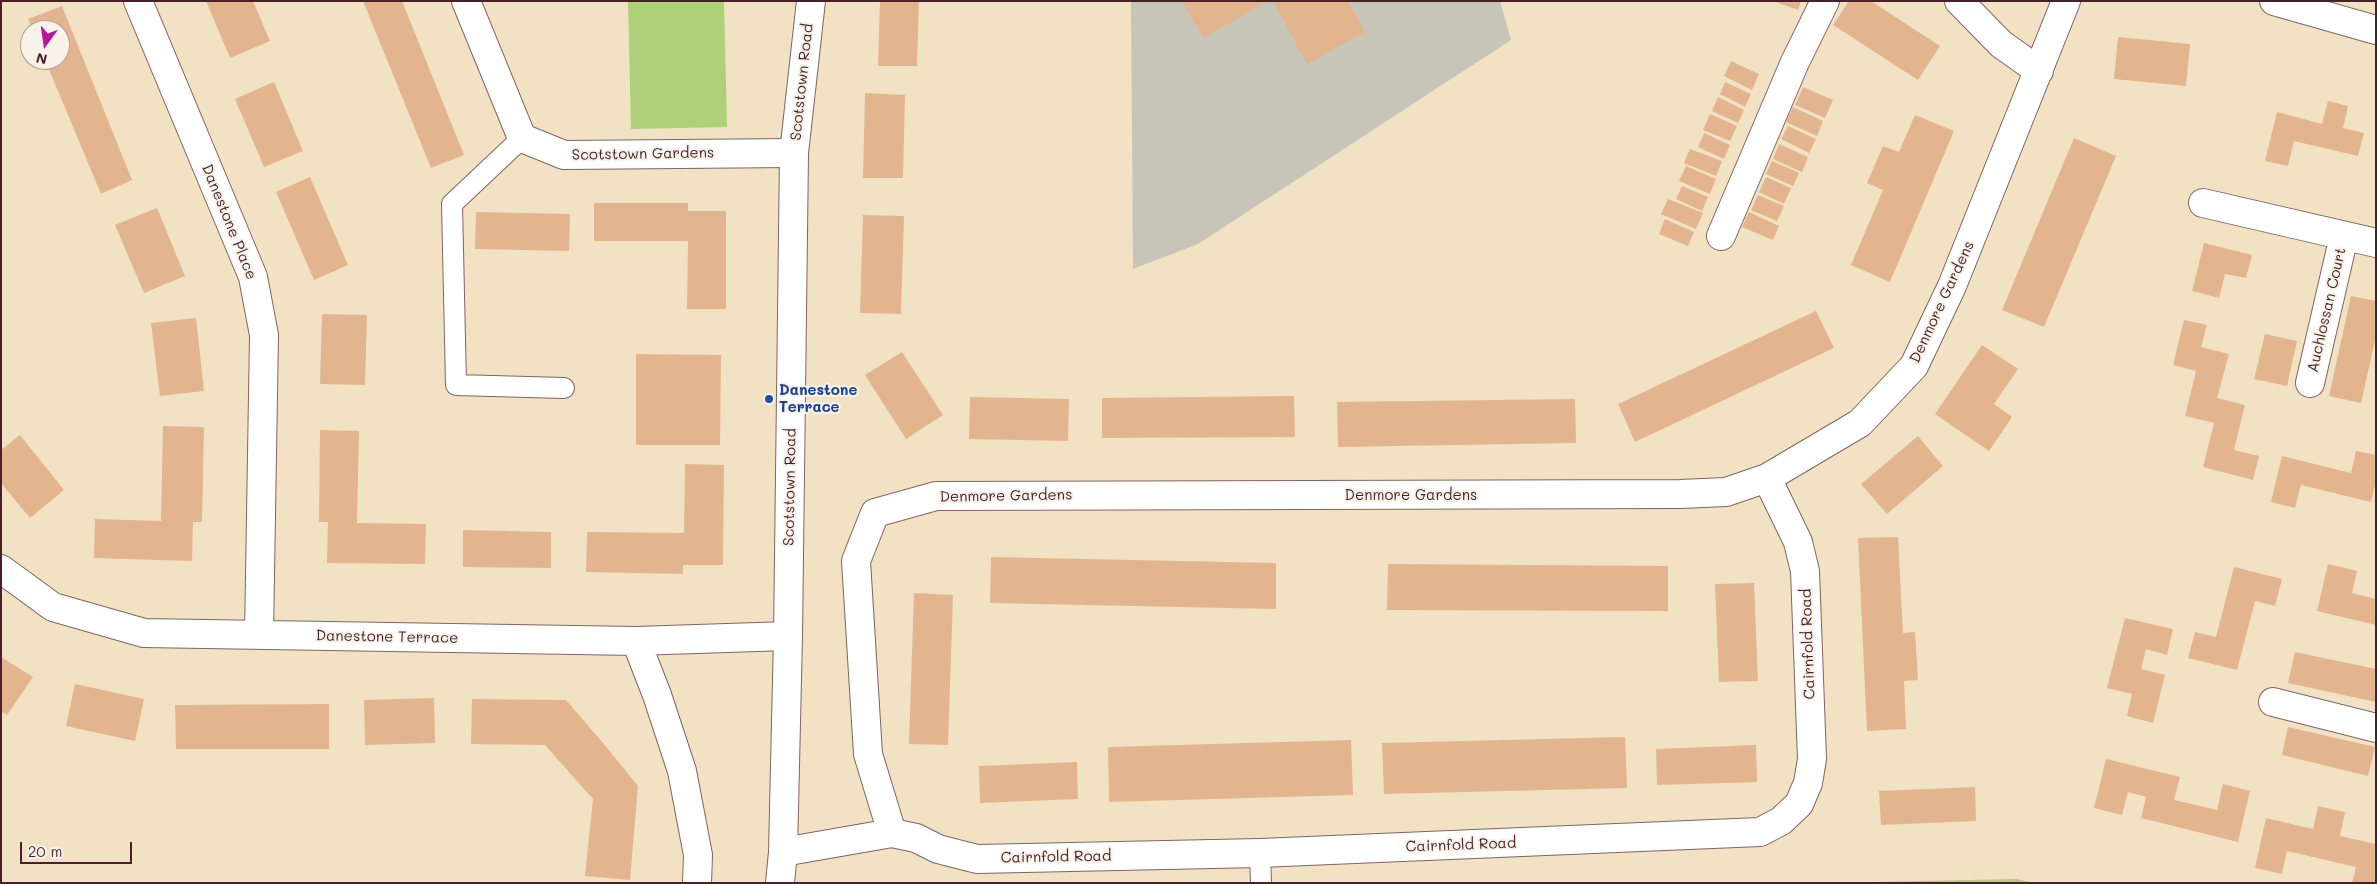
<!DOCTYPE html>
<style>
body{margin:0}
#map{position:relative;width:2377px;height:884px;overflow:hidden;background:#f1e2c4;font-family:Mali,sans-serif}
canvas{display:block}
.frame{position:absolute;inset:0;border:2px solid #4a1f2b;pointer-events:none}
.north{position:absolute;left:20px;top:20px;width:50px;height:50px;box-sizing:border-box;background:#f7f3e8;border:1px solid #b29e9c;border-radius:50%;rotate:194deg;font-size:14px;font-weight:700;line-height:20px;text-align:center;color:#4a1f2b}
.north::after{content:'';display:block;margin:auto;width:18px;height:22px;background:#b5179e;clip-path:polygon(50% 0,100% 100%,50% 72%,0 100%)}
.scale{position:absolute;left:20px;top:842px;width:112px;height:22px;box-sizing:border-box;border:2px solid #4a1f2b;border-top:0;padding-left:6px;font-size:15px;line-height:18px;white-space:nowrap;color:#4a1f2b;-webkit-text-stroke:4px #f7f3e8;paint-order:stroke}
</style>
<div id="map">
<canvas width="2377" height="884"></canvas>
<div class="frame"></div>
<div class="north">N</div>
<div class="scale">20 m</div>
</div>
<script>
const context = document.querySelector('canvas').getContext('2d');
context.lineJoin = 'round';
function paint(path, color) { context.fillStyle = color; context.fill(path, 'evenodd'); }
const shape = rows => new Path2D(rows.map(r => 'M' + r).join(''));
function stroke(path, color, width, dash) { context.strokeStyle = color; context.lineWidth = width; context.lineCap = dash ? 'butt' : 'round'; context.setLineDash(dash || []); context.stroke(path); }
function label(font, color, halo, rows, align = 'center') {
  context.font = font + ' Mali,sans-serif'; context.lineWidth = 4; context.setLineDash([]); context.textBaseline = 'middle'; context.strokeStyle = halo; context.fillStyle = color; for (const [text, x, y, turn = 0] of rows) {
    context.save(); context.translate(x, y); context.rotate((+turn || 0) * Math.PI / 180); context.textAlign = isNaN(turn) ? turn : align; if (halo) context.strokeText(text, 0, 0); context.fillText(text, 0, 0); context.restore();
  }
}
paint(shape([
 [1131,1,1500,1,1511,40,1198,244,1133,269]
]), '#c6c5b8');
paint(shape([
 [628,1,724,1,727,127,631,129],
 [2016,879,2035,883,1825,883]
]), '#add078');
paint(shape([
 [206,1,253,1,270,41,230,58],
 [363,1,402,1,464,155,431,168],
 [880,1,919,1,917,66,878,66],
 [1182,1,1268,1,1203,38],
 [1273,1,1348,1,1365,32,1307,64],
 [1773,1,1801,1,1798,10],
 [1849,1,1871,1,1940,46,1918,80,1833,25],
 [62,6,132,180,101,194,45,60,60,60,60,30,33,30,28,19],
 [2118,37,2190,44,2186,86,2114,79],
 [1731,61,1759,74,1752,90,1724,76],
 [274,82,303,151,264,167,235,99],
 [1725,82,1751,94,1745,107,1720,94],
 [1803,87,1833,100,1825,118,1795,105],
 [865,93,905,95,903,178,863,178],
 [1718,97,1744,110,1738,123,1712,111],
 [2328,101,2348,106,2343,128,2364,133,2358,156,2294,141,2288,166,2265,161,2277,112,2322,124],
 [1793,107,1823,121,1817,136,1786,122],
 [1710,114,1737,126,1730,141,1703,130],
 [1915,115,1954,131,1890,282,1851,265,1883,190,1867,183,1883,146,1899,152],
 [1788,126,1816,139,1809,153,1781,139],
 [1704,133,1730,145,1724,159,1698,147],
 [2074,138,2116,156,2044,327,2002,310],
 [1779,144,1808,157,1802,172,1773,159],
 [1690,149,1722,161,1716,176,1684,163],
 [1772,161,1799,173,1793,186,1766,174],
 [1686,166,1716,179,1710,194,1679,181],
 [310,177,348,265,314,280,276,192],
 [1766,177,1791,188,1784,204,1759,192],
 [1682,186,1708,197,1702,211,1676,199],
 [1758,195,1784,206,1777,221,1751,210],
 [1668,199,1703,213,1696,229,1661,214],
 [594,203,688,203,688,211,726,211,726,309,687,309,688,241,594,241],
 [157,208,185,276,144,293,115,225],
 [476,212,570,214,569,251,475,249],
 [1749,212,1779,226,1773,240,1742,227],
 [863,215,904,216,901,314,860,313],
 [1665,219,1694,232,1688,246,1659,234],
 [2204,243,2252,255,2246,278,2225,274,2219,298,2192,291],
 [2351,296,2376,301,2376,336,2361,403,2329,396],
 [1816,311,1834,348,1635,442,1618,404],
 [322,314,367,315,365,385,320,384],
 [196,318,204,391,160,396,151,323],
 [2184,320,2207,325,2201,347,2229,354,2217,398,2245,405,2234,450,2259,456,2253,480,2203,467,2214,423,2185,416,2196,371,2173,365],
 [2265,334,2297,341,2287,386,2254,379],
 [1982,345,2018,369,1994,404,2012,417,1989,451,1935,414],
 [902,352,943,415,906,439,865,375],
 [636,354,721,355,720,445,636,445],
 [1294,396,1295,437,1102,438,1102,398],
 [970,397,1069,399,1068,441,969,439],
 [1575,399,1576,443,1338,447,1337,402],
 [163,426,204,427,202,522,193,522,192,561,94,558,95,519,161,521],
 [320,430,359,431,357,523,426,524,425,564,327,563,328,522,319,522],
 [20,435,64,490,30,518,1,483,1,450],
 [1918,436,1943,466,1887,514,1861,484],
 [2356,451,2376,455,2376,481,2371,502,2301,485,2295,508,2271,502,2282,456,2351,473],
 [685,464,724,465,723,565,683,565,683,574,586,572,587,532,684,533],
 [463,530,551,532,551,568,463,567],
 [1898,537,1903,633,1915,632,1918,680,1904,681,1906,729,1867,731,1858,538],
 [991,557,1276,563,1276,609,990,603],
 [1388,564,1668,566,1668,611,1387,610],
 [2328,564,2357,571,2352,593,2376,599,2376,625,2317,611],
 [2234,567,2282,579,2275,606,2255,601,2237,670,2188,658,2195,632,2216,637],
 [1754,583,1758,681,1719,682,1715,584],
 [914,593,953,595,948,745,909,744],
 [2125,618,2173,629,2167,655,2146,649,2141,669,2165,675,2153,723,2127,716,2132,694,2107,688],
 [2295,652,2376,669,2376,702,2288,683],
 [1,657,33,677,7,715,1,711],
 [75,684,144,699,135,741,66,726],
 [434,698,435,743,365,745,364,700],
 [472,699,566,700,604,744,638,786,630,880,585,876,593,799,545,745,471,744],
 [329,704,329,749,176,749,175,705],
 [2288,727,2375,747,2368,776,2282,755],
 [1625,737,1627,788,1384,794,1382,743],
 [1351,740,1353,795,1109,802,1108,747],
 [1756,745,1757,782,1657,785,1656,749],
 [2106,759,2180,777,2174,800,2217,810,2223,784,2250,791,2238,842,2141,818,2146,797,2128,792,2122,815,2094,808],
 [1077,762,1078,799,980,803,979,766],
 [1975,787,1976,821,1881,825,1879,791],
 [2318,806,2345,812,2340,836,2376,844,2376,883,2352,883,2356,867,2287,851,2282,874,2255,868,2266,818,2313,829]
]), '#e3b58f');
const lane = shape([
 [522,138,452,204,456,385,564,388],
 [1260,853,1261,883]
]);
const street = shape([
 [138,1,253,277,264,335,259,635],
 [466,1,522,138,564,155,794,153],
 [1959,1,2001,44,2039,71],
 [2203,203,2376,243],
 [1721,236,1795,62,1825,1],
 [2310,383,2344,236],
 [1,569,53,607,144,633,636,641,788,636],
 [636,641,657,695,682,771,698,855,697,883],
 [2273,702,2376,728],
 [892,833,868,754,856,561,875,513,936,496,1680,494,1726,492,1767,478,1860,423,1914,366,1952,286,2066,1],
 [783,852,892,833,916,838,938,849,977,859,1260,853,1760,832,1781,821,1799,804,1808,783,1812,759,1805,571,1798,542,1767,478]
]);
const secondary = shape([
 [2274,1,2376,30],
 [780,883,783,852,788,636,794,153,811,1]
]);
stroke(lane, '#846361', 22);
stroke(street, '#846361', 30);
stroke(secondary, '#846361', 30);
stroke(lane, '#fff', 20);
stroke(street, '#fff', 28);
stroke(secondary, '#fff', 28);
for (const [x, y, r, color] of [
 [769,399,5,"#1a4fb4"]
]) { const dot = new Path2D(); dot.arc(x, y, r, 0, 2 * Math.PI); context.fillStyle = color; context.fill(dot); stroke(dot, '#f7f3e8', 2); }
label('15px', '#4a1f2b', '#f7f3e8', [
 ["Scotstown Road",802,82,-84],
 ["Scotstown Gardens",643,154,-1],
 ["Danestone Place",229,222,68],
 ["Denmore Gardens",1942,302,-65],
 ["Auchlossan Court",2327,310,-77],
 ["Scotstown Road",790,487,-89],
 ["Denmore Gardens",1411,495],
 ["Denmore Gardens",1006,496,-1],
 ["Danestone Terrace",387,637,1],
 ["Cairnfold Road",1808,644,-92],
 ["Cairnfold Road",1461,845,-2],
 ["Cairnfold Road",1056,857,-1]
]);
label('bold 15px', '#164399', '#f7f3e8', [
 ["Danestone",779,390],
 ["Terrace",779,407]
], 'left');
</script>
